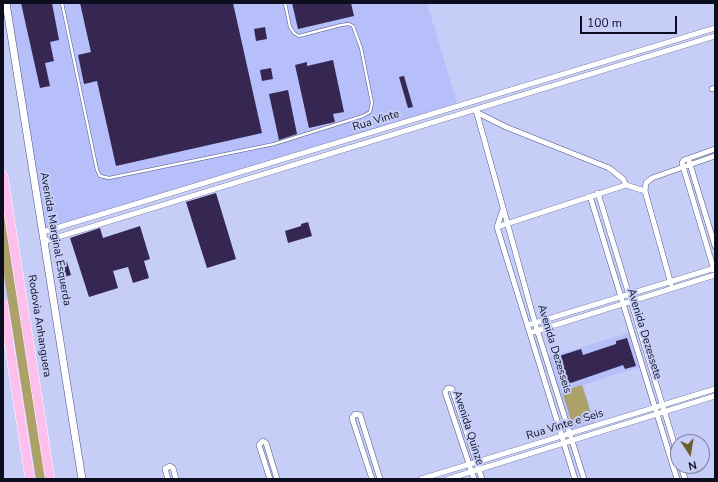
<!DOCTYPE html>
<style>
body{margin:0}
#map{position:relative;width:718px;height:482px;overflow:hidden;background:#c6cdf7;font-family:"Nunito Sans",sans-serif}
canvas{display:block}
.frame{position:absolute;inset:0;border:4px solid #0c0e1f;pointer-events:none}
.north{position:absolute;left:670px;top:434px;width:40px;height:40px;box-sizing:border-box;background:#c6cdf7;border:1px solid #7c81a1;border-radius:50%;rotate:168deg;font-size:11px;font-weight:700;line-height:16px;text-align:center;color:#0c0e1f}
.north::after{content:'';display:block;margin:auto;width:14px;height:18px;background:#6b602d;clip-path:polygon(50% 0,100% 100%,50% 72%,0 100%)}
.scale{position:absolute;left:580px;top:16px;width:97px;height:18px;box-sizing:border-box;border:2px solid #0c0e1f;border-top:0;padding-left:5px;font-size:12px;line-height:14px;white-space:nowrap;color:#0c0e1f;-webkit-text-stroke:3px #c6cdf7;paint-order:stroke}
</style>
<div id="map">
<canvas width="718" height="482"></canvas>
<div class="frame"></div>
<div class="north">N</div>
<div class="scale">100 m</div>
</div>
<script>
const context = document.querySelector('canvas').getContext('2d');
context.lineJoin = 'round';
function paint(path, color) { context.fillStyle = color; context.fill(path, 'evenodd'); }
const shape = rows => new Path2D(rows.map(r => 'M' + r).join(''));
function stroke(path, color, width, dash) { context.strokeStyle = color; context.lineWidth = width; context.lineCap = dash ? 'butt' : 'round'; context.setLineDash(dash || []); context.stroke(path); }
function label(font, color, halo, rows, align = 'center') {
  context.font = font + ' "Nunito Sans",sans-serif'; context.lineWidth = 4; context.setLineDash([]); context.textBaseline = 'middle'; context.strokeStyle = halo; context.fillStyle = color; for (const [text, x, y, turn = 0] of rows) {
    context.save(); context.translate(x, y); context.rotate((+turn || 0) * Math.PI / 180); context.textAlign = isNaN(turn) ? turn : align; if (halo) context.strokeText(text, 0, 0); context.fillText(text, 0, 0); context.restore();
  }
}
paint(shape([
 [6,3,427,3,457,103,289,156,44,230],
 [632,332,643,366,583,385,596,426,570,434,546,358]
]), '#b6bffa');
paint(shape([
 [3,201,46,479,36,479,3,269],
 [582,385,593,420,573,426,562,391]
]), '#ada16a');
paint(shape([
 [21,3,52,3,59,40,50,42,54,61,45,63,50,86,40,88],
 [80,3,233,3,262,133,116,166,97,81,84,84,78,55,91,52],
 [292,3,351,3,354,16,298,29],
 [265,27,267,39,256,41,254,29],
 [333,60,344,112,333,114,335,122,309,128,295,65,307,62,307,66],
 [271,68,273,79,262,81,260,70],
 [404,76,413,107,408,108,399,77],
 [288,90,297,134,279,140,269,94],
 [216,193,236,259,207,268,186,202],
 [308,222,312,236,288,243,285,231,301,226,301,224],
 [140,226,150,259,144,261,149,278,133,283,128,267,113,271,118,288,89,297,70,238,100,228,103,238],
 [67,262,71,275,61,278,56,265],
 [627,338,636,366,625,369,623,365,562,386,553,358,581,349,583,355,616,344,616,341]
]), '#352751');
const lane = shape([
 [62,3,97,170,100,176,109,178,274,144,363,116,370,112,372,103,361,48,353,26,349,24,341,25,299,36,294,33,290,27,285,3]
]);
const street = shape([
 [712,89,715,88],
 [476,110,535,323,584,479],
 [476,112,506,127,609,168,623,179,626,185],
 [689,161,715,246],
 [598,193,678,456],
 [590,196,677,479],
 [497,227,575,479],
 [497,227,626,185,645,191],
 [497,227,503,209],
 [43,232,715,28],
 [45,241,715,36],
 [714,270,682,163,684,160,715,149],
 [671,284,645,191,646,183,652,178,715,156],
 [528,325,715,268],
 [530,333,715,275],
 [681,466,685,479],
 [168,479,165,469,170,466,173,468,176,479],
 [270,479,259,445,263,441,266,443,277,479],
 [372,479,352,418,355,414,360,415,380,479],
 [421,479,715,389],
 [448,479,715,396],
 [474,479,445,392,448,388,452,389,482,479]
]);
const secondary = shape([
 [6,3,82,479]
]);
const highway = shape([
 [3,176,50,479],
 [3,304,30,479]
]);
stroke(lane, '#4f5683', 3.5);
stroke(street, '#4f5683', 6);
stroke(secondary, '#4f5683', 8);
stroke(highway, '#fff', 10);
stroke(lane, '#fff', 2.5);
stroke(street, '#fff', 5);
stroke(secondary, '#fff', 7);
stroke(highway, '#fdbfeb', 9);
label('11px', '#0c0e1f', '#c6cdf7', [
 ["Rua Vinte",376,121,-17],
 ["Avenida Marginal Esquerda",55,239,80],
 ["Rodovia Anhanguera",39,326,81],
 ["Avenida Dezessete",644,334,73],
 ["Avenida Dezesseis",554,349,73],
 ["Rua Vinte e Seis",565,425,-17],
 ["Avenida Quinze",468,428,72]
]);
</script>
